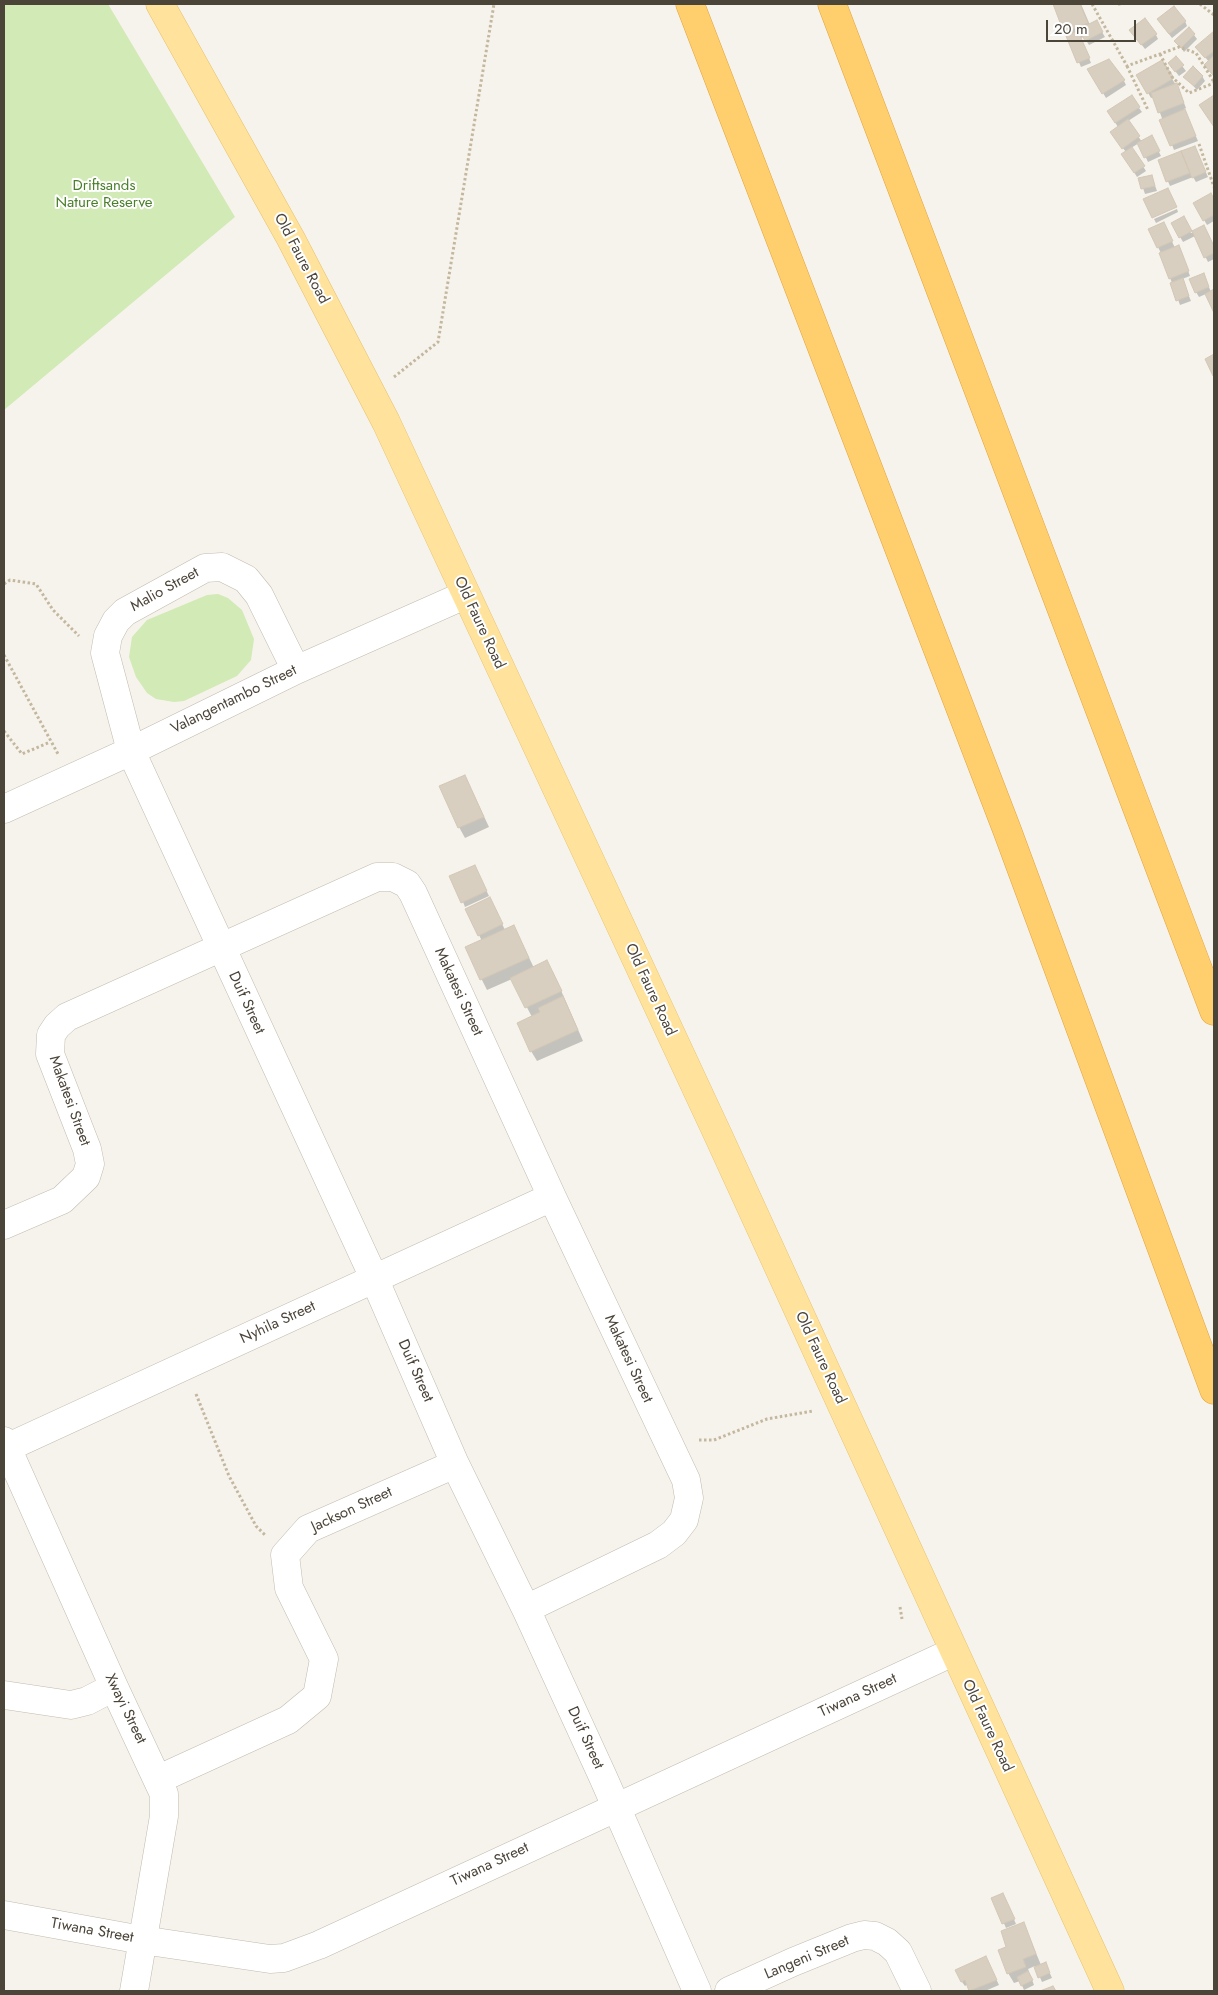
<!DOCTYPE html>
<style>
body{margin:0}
#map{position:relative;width:1218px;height:1995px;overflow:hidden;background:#f6f3ec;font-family:Jost,sans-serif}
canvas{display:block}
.frame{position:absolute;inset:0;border:5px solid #4b4439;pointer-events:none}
.scale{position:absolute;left:1046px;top:20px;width:90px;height:22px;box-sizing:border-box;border:2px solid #4b4439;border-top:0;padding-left:6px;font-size:15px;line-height:18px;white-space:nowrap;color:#4b4439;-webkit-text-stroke:4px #fff;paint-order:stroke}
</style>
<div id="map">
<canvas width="1218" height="1995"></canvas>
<div class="frame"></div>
<div class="scale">20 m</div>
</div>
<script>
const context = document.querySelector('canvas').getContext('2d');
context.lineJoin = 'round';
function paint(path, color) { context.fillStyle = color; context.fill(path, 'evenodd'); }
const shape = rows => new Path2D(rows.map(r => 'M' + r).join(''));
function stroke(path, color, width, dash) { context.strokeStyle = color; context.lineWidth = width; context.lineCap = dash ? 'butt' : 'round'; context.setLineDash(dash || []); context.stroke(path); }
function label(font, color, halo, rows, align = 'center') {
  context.font = font + ' Jost,sans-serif'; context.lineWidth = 4; context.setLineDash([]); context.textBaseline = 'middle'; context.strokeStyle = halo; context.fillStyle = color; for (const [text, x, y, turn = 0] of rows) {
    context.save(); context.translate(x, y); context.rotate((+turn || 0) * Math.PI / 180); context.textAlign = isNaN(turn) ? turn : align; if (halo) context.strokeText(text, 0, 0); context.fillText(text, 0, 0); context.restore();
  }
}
paint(shape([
 [4,4,108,4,235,217,4,410],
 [218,594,228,598,242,610,254,639,251,660,237,676,184,701,174,702,156,699,147,693,136,677,129,657,132,637,147,620,207,595]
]), '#d2eab5');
paint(shape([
 [1054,4,1081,4,1090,25,1099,27,1105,37,1089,45,1084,37,1081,38,1091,63,1081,67],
 [1185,21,1187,26,1172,38,1161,24],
 [1214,33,1214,77,1205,65,1209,62,1197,47],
 [1134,35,1156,35,1158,39,1145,49],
 [1194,35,1197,39,1184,52,1176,41],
 [1176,58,1186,71,1179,76,1169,63],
 [1161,61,1179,90,1186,108,1184,109,1198,141,1174,150,1154,97,1151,98,1138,75],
 [1089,69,1124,81,1126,85,1106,98],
 [1202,76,1205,81,1197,90,1185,77],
 [1139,108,1142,112,1128,121,1142,142,1154,142,1161,156,1148,162,1139,143,1131,148,1146,171,1137,177,1123,154,1126,152,1114,137,1118,127,1111,116],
 [1197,152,1208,177,1196,182,1193,177,1170,186,1159,161],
 [1152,177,1157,191,1145,194,1140,179],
 [1211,195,1214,201,1214,221,1207,225,1195,204],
 [1177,209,1178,212,1156,223,1154,219],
 [1183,218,1191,233,1204,227,1214,247,1214,259,1208,262,1195,236,1183,242,1172,223],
 [1166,228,1175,248,1181,251,1190,276,1182,279,1191,301,1180,305,1161,253,1149,230],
 [1206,280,1211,292,1214,290,1214,311,1206,294,1199,297,1196,292],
 [465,776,489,827,465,838,459,827],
 [477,871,489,896,465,907,463,902],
 [492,903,505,930,514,926,534,968,553,972,583,1041,537,1061,531,1051,532,1017,512,979,487,990,466,948,482,941,479,935],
 [993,1899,1005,1899,1016,1924,1006,1928],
 [1024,1924,1041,1965,1048,1969,1052,1978,1042,1982,1035,1966,1028,1969,1034,1985,1024,1990,1020,1981,1014,1983,1008,1973,1008,1948],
 [988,1962,999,1985,985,1991,971,1991,968,1984,965,1986,962,1982]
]), '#0003');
const building = shape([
 [1053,4,1080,4,1088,23,1064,33,1053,4],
 [1174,6,1186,21,1169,34,1157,19,1174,6],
 [1145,18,1157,34,1141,45,1129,30,1145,18],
 [1097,20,1103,32,1085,41,1079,29,1097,20],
 [1189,27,1195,34,1181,48,1174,41,1189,27],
 [1078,31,1090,58,1077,63,1066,36,1078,31],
 [1214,31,1214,51,1205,58,1195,47,1214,31],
 [1214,55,1214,76,1204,65,1214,55],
 [1176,56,1184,65,1175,72,1168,63,1176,56],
 [1109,59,1125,80,1102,94,1087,69,1109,59],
 [1162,60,1174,78,1147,94,1136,75,1162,60],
 [1193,66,1203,76,1194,86,1183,77,1193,66],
 [1177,83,1184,103,1158,113,1151,93,1177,83],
 [1132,95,1140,107,1115,123,1107,111,1132,95],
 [1214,95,1214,127,1199,105,1214,95],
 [1185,109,1196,136,1170,146,1159,120,1185,109],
 [1128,119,1140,136,1122,149,1110,132,1128,119],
 [1152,135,1160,151,1144,158,1137,143,1152,135],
 [1195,146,1206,172,1192,178,1181,151,1195,146],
 [1132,147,1145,166,1134,173,1121,154,1132,147],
 [1181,151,1190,173,1166,182,1158,160,1181,151],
 [1152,175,1155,186,1141,189,1138,178,1152,175],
 [1168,188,1177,207,1152,218,1143,199,1168,188],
 [1211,193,1214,199,1214,215,1203,221,1193,203,1211,193],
 [1184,216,1192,231,1179,238,1171,223,1184,216],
 [1164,222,1173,241,1157,248,1148,229,1164,222],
 [1204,225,1214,246,1214,253,1204,258,1192,231,1204,225],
 [1179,245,1189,271,1169,279,1159,253,1179,245],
 [1204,273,1209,287,1195,293,1189,279,1204,273],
 [1183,278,1189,296,1176,301,1170,283,1183,278],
 [1214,289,1214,313,1205,294,1214,289],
 [1214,354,1214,375,1213,376,1205,359,1214,354],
 [465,775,484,817,458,828,439,786,465,775],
 [475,865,487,891,461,903,449,876,475,865],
 [490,897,503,924,478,936,465,909,490,897],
 [514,925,529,958,480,980,465,947,514,925],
 [547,960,562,991,525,1008,510,978,547,960],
 [563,996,578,1030,530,1052,517,1023,540,1012,538,1008,563,996],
 [1003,1893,1015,1919,1002,1924,991,1898,1003,1893],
 [1024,1922,1036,1954,1023,1959,1026,1967,1007,1974,998,1950,1006,1947,1001,1931,1024,1922],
 [986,1956,997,1980,969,1991,965,1980,961,1982,955,1970,986,1956],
 [1046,1962,1050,1973,1038,1978,1034,1967,1046,1962],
 [1028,1971,1033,1980,1021,1986,1017,1977,1028,1971],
 [1053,1986,1056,1991,1040,1991,1053,1986]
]);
paint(building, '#d8cfc1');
stroke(building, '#d3c7b4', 1);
const street = shape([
 [296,670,259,595,246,579,222,567,205,568,125,612,116,621,108,636,105,653,131,751,374,1278,455,1464,526,1609,603,1777,697,1991],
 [4,809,131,751,296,670,465,595],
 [4,1225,62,1200,86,1177,90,1164,87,1149,50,1054,51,1035,57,1026,67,1017,377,877,393,877,407,884,413,893,552,1197,686,1480,689,1498,684,1520,674,1533,658,1545,526,1609],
 [4,1441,114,1687,164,1794,164,1816,134,1991],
 [4,1449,552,1197],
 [4,1695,71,1705,87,1701,114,1687],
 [159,1779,288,1720,317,1696,324,1659,289,1588,285,1555,308,1529,455,1464],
 [4,1915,142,1940,270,1959,284,1958,319,1945,953,1652],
 [729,1991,793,1962,852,1938,864,1935,875,1936,887,1942,898,1952,917,1991]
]);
const primary = shape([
 [160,4,291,239,386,422,718,1135,1110,1991]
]);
const highway = shape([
 [690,4,1007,830,1214,1390],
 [832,4,1214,1011]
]);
stroke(street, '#c2bbae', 29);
stroke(primary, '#e6c16a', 29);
stroke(highway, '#e0a43c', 29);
stroke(shape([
 [1092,4,1127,66,1179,47,1196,53,1214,82],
 [1118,4,1121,4],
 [1200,4,1214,15],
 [1160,54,1172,77,1189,93,1214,83],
 [1127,66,1148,110],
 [1199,144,1214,187],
 [394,377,438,342,494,4],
 [4,584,10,580,36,584,53,610,79,636],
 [4,655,58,754],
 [4,731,22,754,50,742],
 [196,1394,229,1476,256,1526,265,1535],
 [699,1440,714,1440,767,1419,813,1411],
 [900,1607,902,1619]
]), '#c4b79f', 3, [2.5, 2.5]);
stroke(street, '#fff', 28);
stroke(primary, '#ffe39c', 28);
stroke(highway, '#ffcf6e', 28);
label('15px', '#4a7f2a', '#fff', [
 ["Driftsands",104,186],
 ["Nature Reserve",104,203]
]);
label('15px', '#4b4439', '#fff', [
 ["Old Faure Road",301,259,62],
 ["Malio Street",165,590,-29],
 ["Old Faure Road",479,623,65],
 ["Valangentambo Street",234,700,-26],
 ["Old Faure Road",650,990,65],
 ["Makatesi Street",458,992,65],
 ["Duif Street",246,1003,65],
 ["Makatesi Street",69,1101,70],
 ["Nyhila Street",278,1323,-25],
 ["Old Faure Road",820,1358,65],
 ["Makatesi Street",628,1359,65],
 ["Duif Street",415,1371,66],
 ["Jackson Street",352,1510,-25],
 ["Tiwana Street",858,1696,-25],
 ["Xwayi Street",125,1709,64],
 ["Old Faure Road",987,1726,65],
 ["Duif Street",585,1738,65],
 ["Tiwana Street",490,1865,-25],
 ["Tiwana Street",92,1931,10],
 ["Langeni Street",807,1958,-23]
]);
</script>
